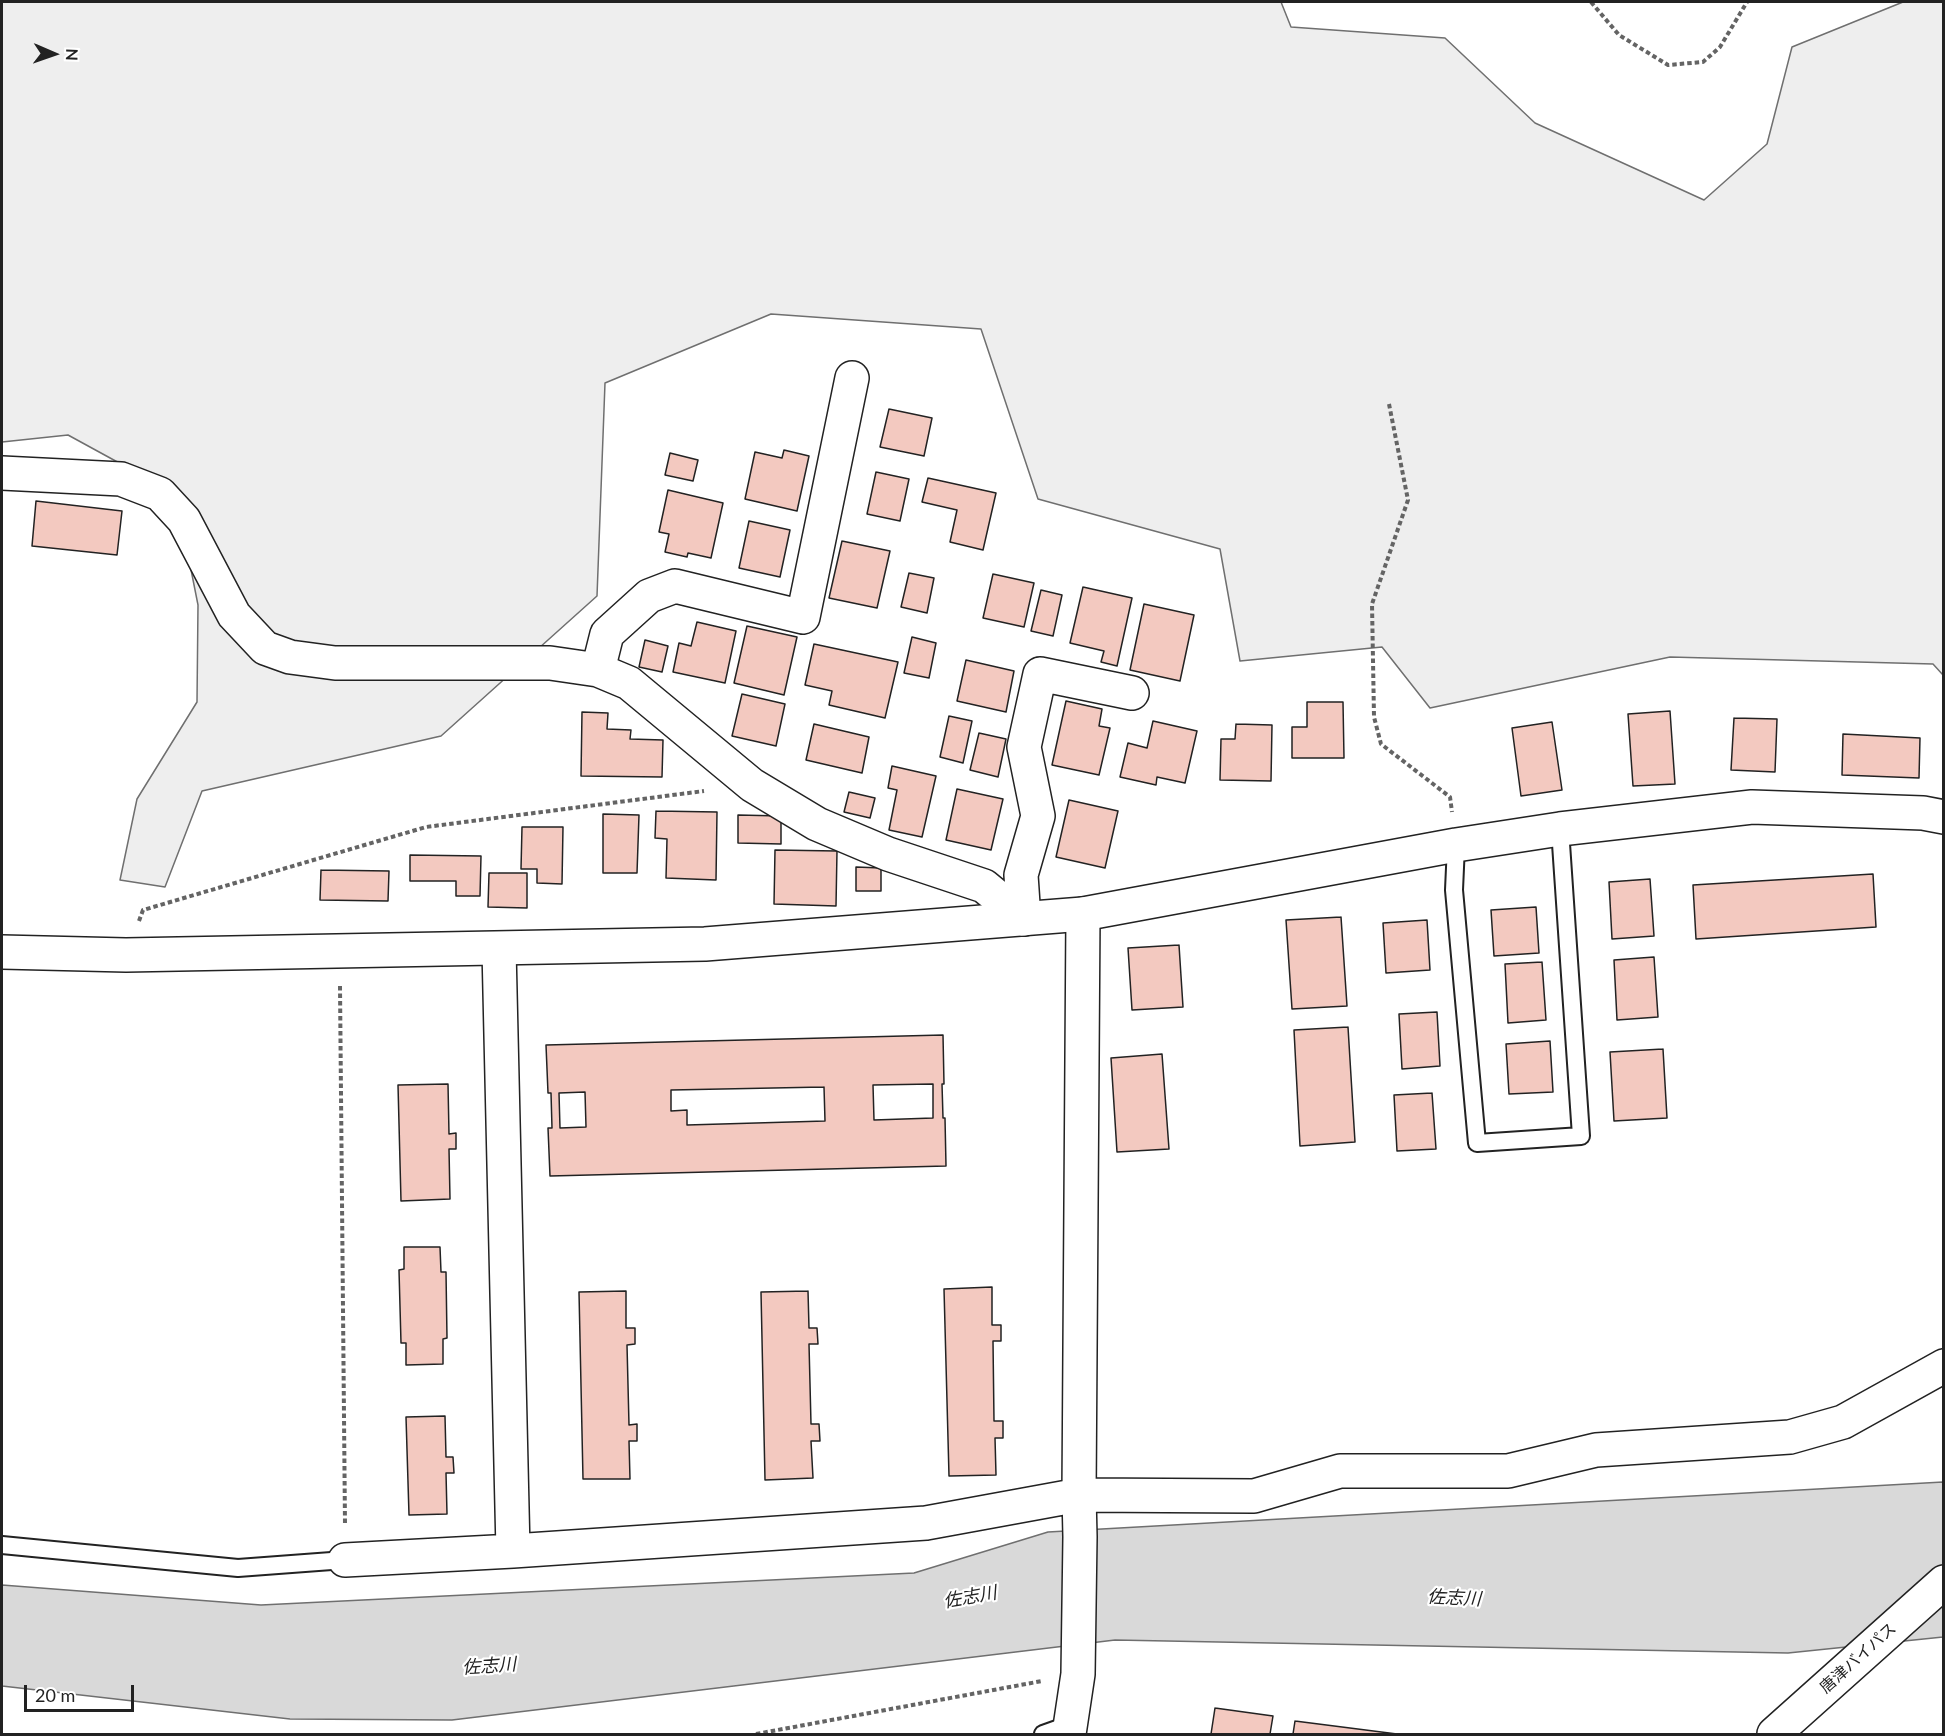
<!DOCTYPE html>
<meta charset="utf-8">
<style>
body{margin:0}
#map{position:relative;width:1945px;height:1736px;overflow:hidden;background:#fff;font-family:Lato,sans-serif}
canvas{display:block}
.frame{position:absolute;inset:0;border:3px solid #222;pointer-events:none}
.north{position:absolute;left:24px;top:24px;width:60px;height:60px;-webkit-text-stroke:4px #fff;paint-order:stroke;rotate:92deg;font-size:16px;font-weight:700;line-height:24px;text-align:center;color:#222}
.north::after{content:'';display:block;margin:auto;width:21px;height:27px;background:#222;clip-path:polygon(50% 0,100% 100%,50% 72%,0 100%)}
.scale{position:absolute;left:24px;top:1685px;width:110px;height:27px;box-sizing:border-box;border:3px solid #222;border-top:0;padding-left:8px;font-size:18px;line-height:21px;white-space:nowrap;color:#222;-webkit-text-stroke:4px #fff;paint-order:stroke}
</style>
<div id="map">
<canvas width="1945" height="1736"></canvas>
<div class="frame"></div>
<div class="north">N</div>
<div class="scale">20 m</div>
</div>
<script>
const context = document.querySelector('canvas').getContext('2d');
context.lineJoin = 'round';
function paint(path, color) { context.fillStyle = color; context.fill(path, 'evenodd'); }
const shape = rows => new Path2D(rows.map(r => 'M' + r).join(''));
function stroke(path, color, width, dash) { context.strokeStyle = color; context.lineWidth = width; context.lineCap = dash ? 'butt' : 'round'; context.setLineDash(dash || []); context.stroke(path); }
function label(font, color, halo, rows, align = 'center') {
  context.font = font + ' Lato,"Noto Sans JP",sans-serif'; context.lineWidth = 4.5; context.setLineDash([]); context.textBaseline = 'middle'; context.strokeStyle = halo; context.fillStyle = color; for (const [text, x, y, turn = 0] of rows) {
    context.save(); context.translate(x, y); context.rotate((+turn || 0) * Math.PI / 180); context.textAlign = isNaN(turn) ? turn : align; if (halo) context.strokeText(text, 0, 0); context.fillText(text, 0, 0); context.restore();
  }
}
const green = shape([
 [2,2,1281,2,1291,27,1445,38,1535,123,1704,200,1767,144,1792,47,1903,2,1943,2,1943,675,1933,664,1670,657,1430,708,1382,647,1240,661,1220,549,1038,499,981,329,771,314,605,383,597,596,441,736,202,791,165,887,120,880,137,799,197,702,198,605,176,494,68,435,2,442,2,2]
]);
paint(green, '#eee');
stroke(green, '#6f6f6f', 1.5);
const water = shape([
 [1943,1482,1943,1637,1788,1653,1115,1640,452,1720,290,1719,2,1686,2,1585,261,1605,914,1573,1048,1532,1943,1482]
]);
paint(water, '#d9d9d9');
stroke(water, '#6f6f6f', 1.5);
const building = shape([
 [889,409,932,418,924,456,880,447,889,409],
 [784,450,809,456,797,511,745,499,755,452,782,458,784,450],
 [670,453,698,460,693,481,665,475,670,453],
 [876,472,909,479,900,521,867,514,876,472],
 [928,478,996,493,983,550,950,542,957,510,922,502,928,478],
 [668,490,723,503,711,558,688,553,687,557,665,552,669,534,659,532,668,490],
 [36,501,122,511,117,555,32,546,36,501],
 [749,521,790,530,780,577,739,568,749,521],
 [842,541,890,551,877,608,829,598,842,541],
 [909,573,934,578,927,613,901,607,909,573],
 [993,574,1034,583,1024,627,983,618,993,574],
 [1083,587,1132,598,1117,666,1101,662,1104,651,1070,643,1083,587],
 [1041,590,1062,595,1053,636,1031,631,1041,590],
 [1144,604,1194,615,1180,681,1130,670,1144,604],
 [697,622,736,631,725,683,673,672,679,643,691,646,697,622],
 [747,626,797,637,784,695,734,683,747,626],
 [912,637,936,643,929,678,904,673,912,637],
 [645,640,668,646,662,672,639,667,645,640],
 [814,644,898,662,885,718,829,705,832,691,805,685,814,644],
 [966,660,1014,671,1006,712,957,701,966,660],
 [742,694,785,704,776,746,732,736,742,694],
 [1066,701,1102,709,1099,726,1110,728,1099,775,1052,765,1066,701],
 [1307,702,1343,702,1344,758,1292,758,1292,727,1307,727,1307,702],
 [1670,711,1675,784,1633,786,1628,714,1670,711],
 [582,712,608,713,607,729,631,730,630,739,663,740,662,777,581,776,582,712],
 [949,716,972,721,963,763,940,757,949,716],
 [1734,718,1777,719,1775,772,1731,770,1734,718],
 [1153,721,1197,731,1185,783,1157,777,1156,785,1120,777,1128,743,1147,748,1153,721],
 [1552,722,1562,790,1521,796,1512,728,1552,722],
 [814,724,869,737,862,773,806,760,814,724],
 [1236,724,1272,725,1271,781,1220,780,1221,739,1235,739,1236,724],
 [979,733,1006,739,998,777,970,770,979,733],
 [1843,734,1920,738,1919,778,1842,775,1843,734],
 [892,766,936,776,922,837,889,830,897,790,888,788,892,766],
 [957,789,1003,799,991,850,946,840,957,789],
 [849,792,875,798,870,818,844,812,849,792],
 [1069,800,1118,811,1105,868,1056,857,1069,800],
 [656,811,717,812,716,880,666,878,667,839,655,838,656,811],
 [603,814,639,815,637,873,603,873,603,814],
 [738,815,781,816,781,844,738,843,738,815],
 [522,827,563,827,562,884,537,883,537,869,521,869,522,827],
 [775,850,837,851,836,906,774,904,775,850],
 [410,855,481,856,480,896,456,896,456,881,410,881,410,855],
 [856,867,881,868,881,891,856,891,856,867],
 [321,870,389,871,388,901,320,900,321,870],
 [489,873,527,873,527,908,488,907,489,873],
 [1873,874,1876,927,1696,939,1693,885,1873,874],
 [1650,879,1654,936,1612,939,1609,882,1650,879],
 [1536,907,1539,953,1494,956,1491,910,1536,907],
 [1341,917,1347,1006,1292,1009,1286,920,1341,917],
 [1427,920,1430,970,1386,973,1383,923,1427,920],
 [1179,945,1183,1007,1132,1010,1128,948,1179,945],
 [1654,957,1658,1017,1617,1020,1614,960,1654,957],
 [1542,962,1546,1020,1508,1023,1505,964,1542,962],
 [1437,1012,1440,1066,1402,1069,1399,1014,1437,1012],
 [1348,1027,1355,1142,1300,1146,1294,1030,1348,1027],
 [943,1035,944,1084,942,1084,943,1118,945,1118,946,1166,550,1176,548,1128,552,1128,551,1093,548,1093,546,1045,943,1035],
 [933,1084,933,1118,874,1120,873,1085,933,1084],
 [824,1087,825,1121,687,1125,687,1110,671,1111,671,1090,824,1087],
 [585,1092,586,1127,560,1128,559,1093,585,1092],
 [1550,1041,1553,1092,1509,1094,1506,1044,1550,1041],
 [1663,1049,1667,1118,1614,1121,1610,1052,1663,1049],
 [1162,1054,1169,1149,1117,1152,1111,1058,1162,1054],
 [448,1084,449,1134,456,1133,456,1149,449,1149,450,1199,401,1201,398,1085,448,1084],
 [1432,1093,1436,1149,1397,1151,1394,1095,1432,1093],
 [404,1247,440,1247,441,1272,446,1272,447,1338,443,1339,443,1364,406,1365,406,1343,401,1343,399,1270,404,1269,404,1247],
 [992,1287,992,1325,1001,1325,1001,1341,993,1341,994,1421,1003,1421,1003,1438,995,1438,996,1475,949,1476,944,1289,992,1287],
 [626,1291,626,1328,635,1328,635,1344,627,1345,629,1425,637,1424,637,1441,629,1441,630,1479,583,1479,579,1292,626,1291],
 [808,1291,809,1328,817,1328,818,1344,809,1344,811,1424,819,1424,820,1441,811,1441,813,1478,765,1480,761,1292,808,1291],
 [445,1416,446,1457,453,1457,454,1473,446,1473,447,1514,409,1515,406,1417,445,1416],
 [1215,1708,1273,1716,1270,1734,1211,1734,1215,1708],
 [1295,1721,1397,1734,1293,1734,1295,1721]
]);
paint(building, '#f3c9c0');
stroke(building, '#222', 1.5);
const service = shape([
 [1456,845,1454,890,1477,1143,1581,1136,1560,829],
 [2,1545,238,1568,345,1560],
 [1043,1734,1071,1724]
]);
const minor = shape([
 [2,473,121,479,160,494,184,520,234,615,265,648,290,657,335,663,550,663,598,670,629,683,752,785,817,824,888,854,984,886,1024,919],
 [598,670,607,634,649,596,675,586,803,617,852,378],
 [1024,919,1021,875,1038,816,1024,747,1040,674,1132,693],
 [499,949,513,1551],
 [345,1560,513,1551,926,1523,1079,1495,1254,1496,1340,1471,1508,1471,1596,1450,1790,1437,1843,1422,1944,1366],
 [1069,1734,1078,1674,1080,1537,1079,1495,1083,914]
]);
const tertiary = shape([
 [2,952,126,955,705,944,1083,914,1456,845,1560,829,1752,807,1923,813,1944,817]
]);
const trunk = shape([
 [1774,1734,1944,1582]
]);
stroke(service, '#222', 20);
stroke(minor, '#222', 36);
stroke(tertiary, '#222', 36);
stroke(trunk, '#222', 36);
stroke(shape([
 [1591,2,1619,35,1668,65,1703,62,1720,47,1747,2],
 [1389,404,1408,500,1372,604,1374,717,1381,744,1450,797,1452,812],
 [139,921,143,910,426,827,704,791],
 [340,986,345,1524],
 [756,1734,1042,1681]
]), '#646464', 4, [4.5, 3]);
stroke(service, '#fff', 16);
stroke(minor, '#fff', 33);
stroke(tertiary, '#fff', 33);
stroke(trunk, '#fff', 33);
label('16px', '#222', '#fff', [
 ["唐津バイパス",1858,1658,-42]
]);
label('italic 18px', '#222', '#fff', [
 ["佐志川",970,1597,-10],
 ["佐志川",1454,1598,3],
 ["佐志川",489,1666,-4]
]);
</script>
